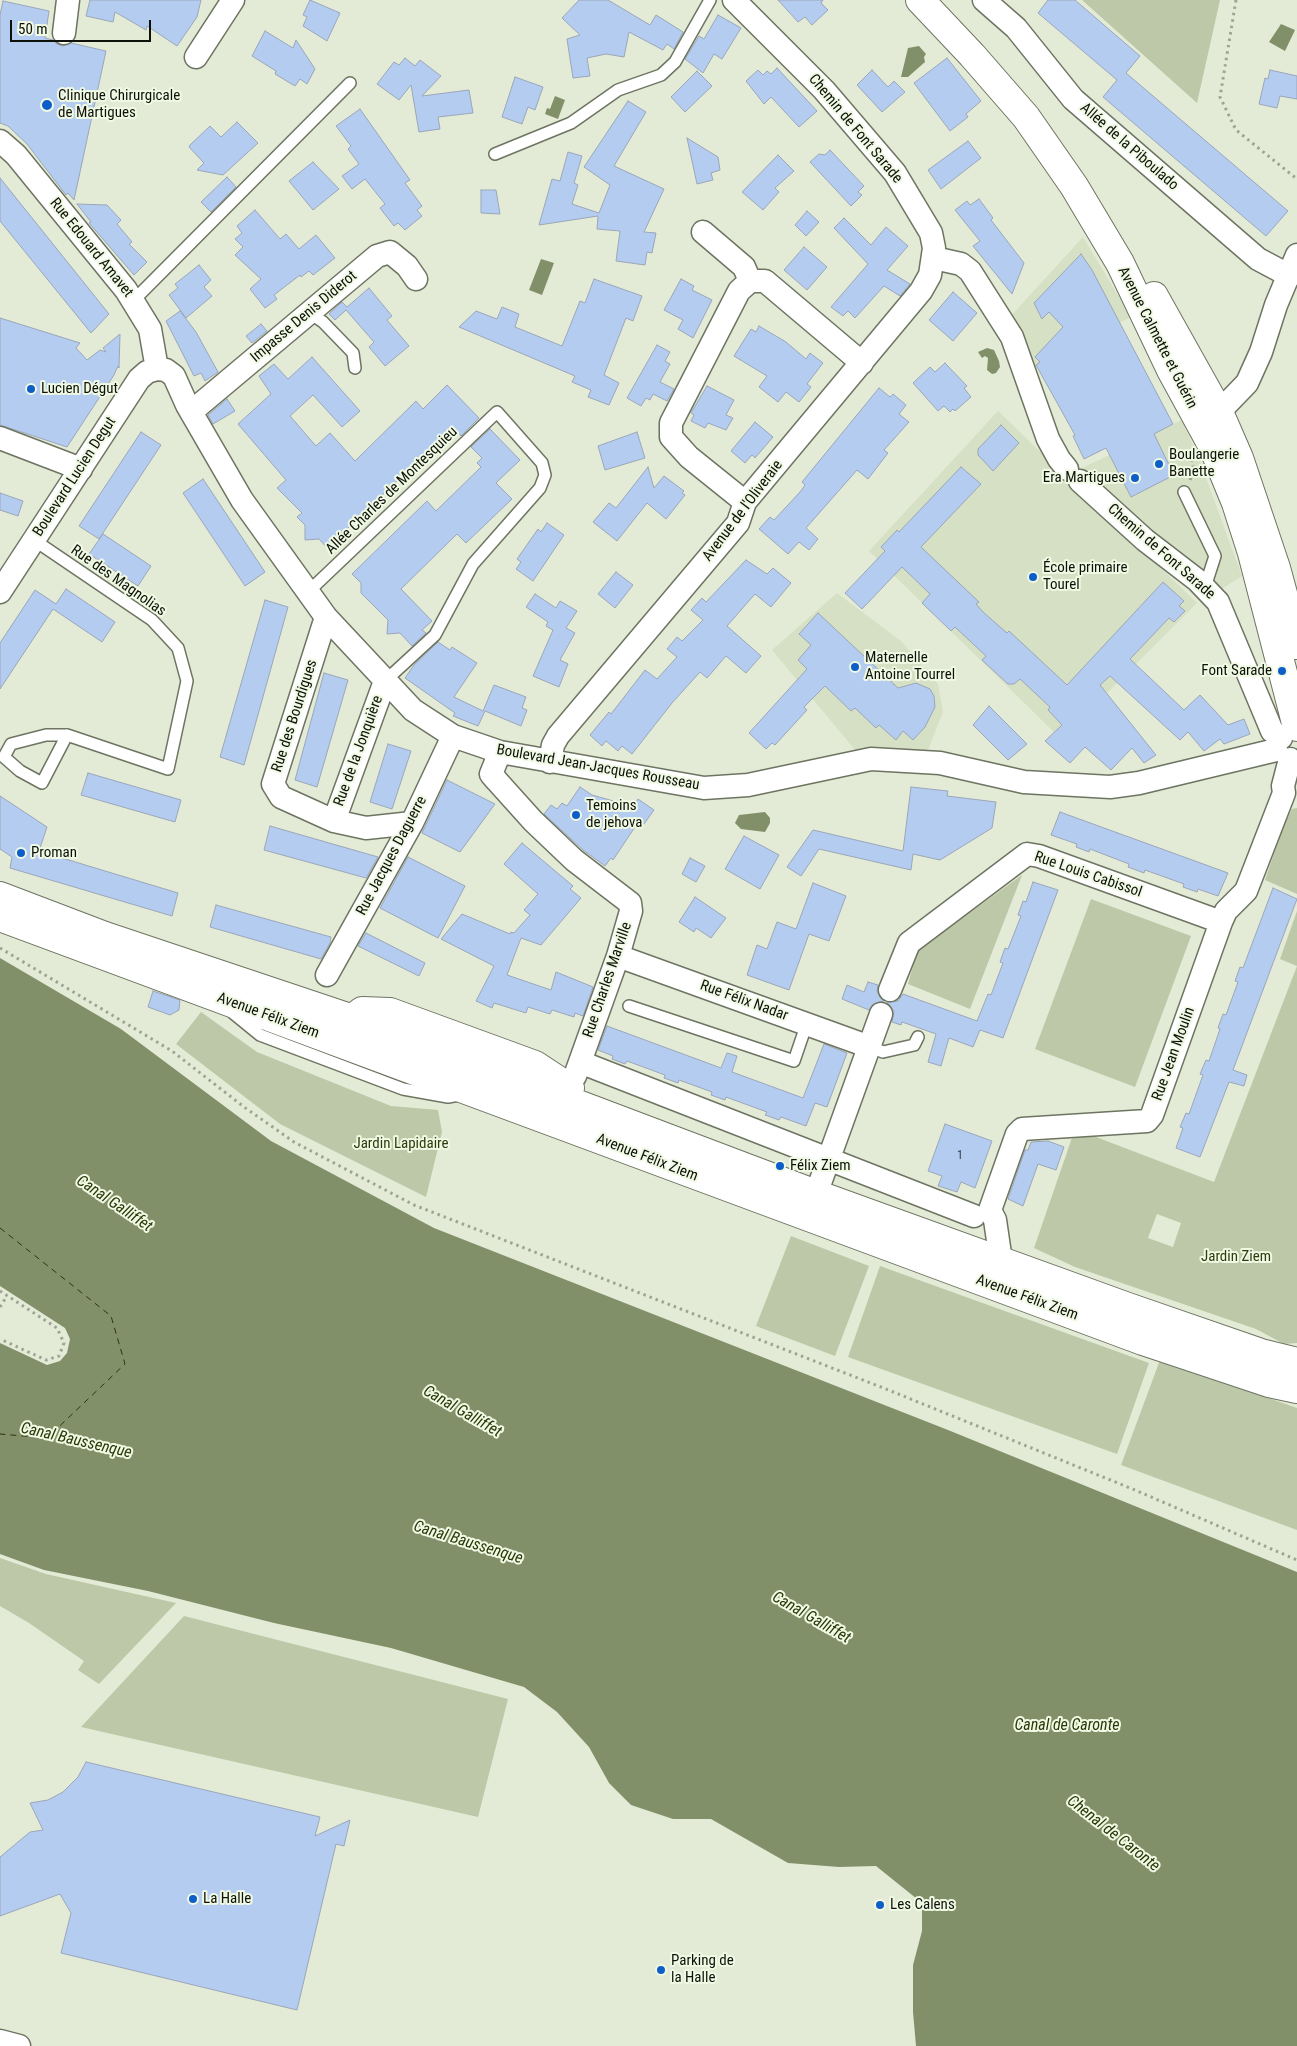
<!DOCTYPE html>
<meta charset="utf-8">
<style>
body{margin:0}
#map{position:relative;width:1297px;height:2046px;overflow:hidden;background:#e3ebd6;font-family:"Roboto Condensed",sans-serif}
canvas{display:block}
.scale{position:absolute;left:10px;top:20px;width:141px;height:22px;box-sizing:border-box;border:2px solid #0e110a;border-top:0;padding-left:6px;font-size:15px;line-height:18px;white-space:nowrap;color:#0e110a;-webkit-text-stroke:4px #f0f9e3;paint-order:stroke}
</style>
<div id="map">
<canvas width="1297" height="2046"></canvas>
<div class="scale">50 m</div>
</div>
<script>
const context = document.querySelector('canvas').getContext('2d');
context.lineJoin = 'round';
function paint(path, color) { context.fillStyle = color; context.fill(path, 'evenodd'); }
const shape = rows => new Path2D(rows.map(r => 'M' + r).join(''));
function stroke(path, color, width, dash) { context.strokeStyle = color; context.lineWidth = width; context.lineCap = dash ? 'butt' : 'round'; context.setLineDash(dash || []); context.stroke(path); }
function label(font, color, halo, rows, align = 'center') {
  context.font = font + ' "Roboto Condensed",sans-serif'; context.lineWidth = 4; context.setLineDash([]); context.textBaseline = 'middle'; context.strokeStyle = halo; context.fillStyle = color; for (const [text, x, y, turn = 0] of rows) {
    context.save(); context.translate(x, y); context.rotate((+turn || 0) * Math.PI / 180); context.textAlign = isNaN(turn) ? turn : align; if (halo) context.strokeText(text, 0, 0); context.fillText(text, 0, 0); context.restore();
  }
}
paint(shape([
 [1083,237,1131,317,1034,367,1008,319],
 [998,411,1197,603,1061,739,869,551],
 [1182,420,1201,464,1242,576,1217,592,1137,525,1080,469],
 [837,593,901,641,938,684,943,712,928,750,856,751,772,650]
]), '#d5e0c4');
paint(shape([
 [1082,0,1220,0,1197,103],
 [1297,808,1297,894,1265,880,1283,827,1292,809],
 [1022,875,970,1009,908,984,917,951],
 [1091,899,1191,936,1135,1087,1035,1049],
 [1297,911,1297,1343,1284,1344,1256,1329,1075,1267,1034,1248,1075,1129,1214,1182,1297,966,1280,959],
 [1157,1214,1181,1223,1173,1247,1148,1238],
 [201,1012,257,1052,391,1106,438,1110,442,1132,426,1197,280,1124,176,1044],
 [791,1236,869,1266,835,1356,756,1326],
 [880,1266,1149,1363,1117,1454,848,1357],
 [1160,1360,1297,1408,1297,1530,1121,1465],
 [0,1558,46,1574,176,1603,99,1684,78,1670,84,1661,29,1623,0,1606],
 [184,1616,508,1699,478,1817,81,1727]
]), '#bcc8a7');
paint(shape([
 [1281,24,1295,30,1285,51,1269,42],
 [919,46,926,54,924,57,925,62,908,77,901,77,908,48],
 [555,96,565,100,558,119,545,114,547,108,550,109],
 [541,259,554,263,542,295,529,290],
 [987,348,994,350,999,361,1000,367,996,373,992,374,987,370,988,358,985,356,982,358,978,352],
 [765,812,770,818,770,823,765,832,741,829,735,823,739,815],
 [0,958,121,1029,271,1141,434,1228,948,1430,1297,1572,1297,2046,916,2046,913,2012,913,1965,922,1931,922,1903,876,1866,839,1867,788,1863,711,1819,673,1819,631,1805,609,1783,589,1747,557,1712,524,1687,391,1648,274,1623,148,1591,44,1570,0,1554,0,1343,47,1365,60,1361,67,1353,70,1339,65,1328,0,1286]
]), '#82906a');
stroke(shape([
 [0,1228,111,1316,125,1364,47,1438,0,1434]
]), '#2a3708', 1, [6, 5]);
const building = shape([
 [90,0,201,0,197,17,177,46,147,26,146,30,115,12,113,22,86,16,90,0],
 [310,0,340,13,327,41,303,26,307,17,303,15,310,0],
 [579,0,608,0,650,25,656,15,683,32,674,49,667,44,663,50,629,32,624,57,606,54,587,58,590,76,573,78,567,39,580,35,562,18,579,0],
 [778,0,823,0,821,3,828,10,812,25,805,17,798,22,778,0],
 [1048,0,1075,0,1140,56,1126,73,1288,211,1266,236,1103,97,1117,80,1038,13,1048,0],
 [3,1,49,11,45,38,53,40,57,44,63,46,71,43,106,51,74,200,68,193,66,195,27,144,8,126,0,123,0,15,3,1],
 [718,15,741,28,722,59,714,54,703,73,685,59,699,36,704,39,718,15],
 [265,31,293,48,296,40,315,69,307,84,300,79,295,86,275,74,276,71,252,56,265,31],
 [405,58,415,66,420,60,441,76,422,96,469,90,473,113,438,117,440,129,419,132,411,85,399,100,377,84,394,62,399,65,405,58],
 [947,58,981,101,966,114,968,117,950,131,914,83,947,58],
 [777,68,817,111,799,127,771,97,764,104,746,81,758,70,763,75,767,71,771,74,777,68],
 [872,70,888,87,894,81,905,92,882,112,857,85,872,70],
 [1270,70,1297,76,1297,99,1280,96,1277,108,1259,104,1265,78,1268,79,1270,70],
 [697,71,712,86,685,112,671,97,697,71],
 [515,77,543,87,535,110,528,107,522,124,502,117,515,77],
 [628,101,646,112,614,166,664,189,644,232,656,233,652,253,647,252,645,265,616,261,620,231,597,229,598,216,539,225,552,179,560,181,568,152,582,156,574,183,578,185,572,204,599,213,610,185,584,167,628,101],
 [360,109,410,180,405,183,422,206,417,210,422,216,405,230,398,223,394,226,380,208,385,204,365,179,352,189,342,176,359,164,348,149,351,146,336,126,360,109],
 [237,122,258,143,223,175,197,170,204,163,189,147,190,145,210,126,221,137,237,122],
 [687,138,718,157,720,170,711,173,713,180,697,184,687,138],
 [968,141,981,158,941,189,928,170,968,141],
 [830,150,864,186,858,192,862,195,851,206,810,162,819,154,825,155,830,150],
 [778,155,794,171,775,188,779,192,763,210,742,192,778,155],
 [313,162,339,189,313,210,289,181,313,162],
 [227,177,236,187,211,212,201,202,227,177],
 [0,178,109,314,91,333,0,221,0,178],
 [481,190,496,190,500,214,481,213,481,190],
 [979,199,993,218,991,220,1024,263,1012,294,973,246,980,241,955,210,967,201,970,205,979,199],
 [77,204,107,205,121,220,117,224,132,242,129,244,147,262,134,275,89,223,91,222,77,204],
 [255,210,280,239,286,234,299,249,316,235,335,258,313,275,309,271,301,277,300,275,274,295,277,299,265,308,250,289,261,279,235,255,243,247,235,239,242,233,237,226,255,210],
 [807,211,819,222,806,236,795,225,807,211],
 [844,218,871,245,886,227,908,246,887,270,910,284,900,296,884,286,855,318,848,311,843,316,831,307,868,264,834,228,844,218],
 [804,247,827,267,807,290,784,270,804,247],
 [1081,254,1092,270,1173,424,1154,434,1174,475,1131,497,1106,448,1084,459,1073,436,1075,435,1036,365,1040,362,1035,357,1063,327,1049,312,1042,319,1034,303,1081,254],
 [199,265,211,280,204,287,212,296,186,318,169,295,178,288,175,284,199,265],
 [594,279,642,296,633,321,626,318,604,375,619,383,609,405,588,397,591,390,572,382,575,376,459,327,476,311,497,319,502,307,519,314,515,327,562,346,580,301,585,303,594,279],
 [681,279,694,286,692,290,712,300,693,338,678,329,683,320,664,310,681,279],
 [369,288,392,316,387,320,409,346,385,366,369,347,374,342,346,310,335,320,329,314,342,302,347,307,369,288],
 [953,292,977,313,953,341,929,320,953,292],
 [180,311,196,332,218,372,205,381,201,373,194,376,166,321,180,311],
 [0,318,80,343,76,348,87,360,100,350,106,352,103,348,120,334,119,368,118,366,114,375,67,447,0,425,0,318],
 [261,324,267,331,252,343,246,336,261,324],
 [759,326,786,342,806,359,810,353,823,363,807,384,811,387,799,402,786,392,778,402,759,387,767,376,734,356,751,329,756,332,759,326],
 [657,345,670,352,665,361,670,364,660,382,674,389,667,401,653,394,650,400,646,398,641,406,627,398,657,345],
 [312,357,360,411,342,427,313,395,290,416,316,446,330,433,355,461,416,401,423,409,447,385,479,418,461,436,453,427,327,548,319,539,305,540,305,525,297,517,302,513,277,488,286,480,238,424,271,394,259,376,274,364,288,379,312,357],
 [945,363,967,386,964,388,971,397,955,411,953,409,950,412,944,406,938,411,913,383,930,367,935,372,945,363],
 [707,386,734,400,726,415,733,418,726,430,708,423,705,428,691,421,694,415,691,413,707,386],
 [879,388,890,397,893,394,906,405,899,414,909,422,884,450,888,453,868,479,857,470,806,528,818,539,809,550,799,542,788,554,759,529,770,517,774,520,800,492,805,485,802,482,879,388],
 [227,399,235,411,213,424,208,415,227,399],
 [755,422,773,437,755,458,752,455,745,463,731,451,755,422],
 [1001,425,1019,443,993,471,978,455,978,449,1001,425],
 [490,429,520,460,496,483,512,499,466,543,457,534,401,589,432,621,422,630,426,633,412,646,400,633,387,634,388,620,361,593,361,583,352,574,427,501,436,511,481,467,477,463,482,458,471,447,490,429],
 [141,432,161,445,99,539,79,526,141,432],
 [637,432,645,458,605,470,598,446,637,432],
 [648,467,654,488,664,476,684,491,682,493,685,495,666,519,647,503,617,541,593,522,609,503,616,508,648,467],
 [961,467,981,484,921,547,979,602,976,604,983,612,1007,633,1009,631,1067,685,1163,582,1184,601,1179,606,1185,611,1174,622,1169,618,1130,659,1184,710,1200,695,1228,725,1244,719,1250,734,1224,744,1220,739,1204,751,1188,732,1180,740,1110,676,1100,685,1156,755,1144,763,1132,748,1111,770,1085,747,1070,763,1045,741,1062,725,1048,710,1050,707,1020,679,1014,684,1008,684,982,660,986,656,955,627,951,631,922,603,930,594,902,567,862,609,845,593,885,551,881,547,897,530,899,532,961,467],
 [203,479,265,572,245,586,183,493,203,479],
 [0,493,23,501,18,516,0,510,0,493],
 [547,523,564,535,533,581,516,569,521,562,517,559,538,529,541,532,547,523],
 [103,534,151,566,138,586,89,554,103,534],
 [746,560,767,574,773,568,791,583,771,607,755,594,727,626,761,656,746,673,726,656,707,678,700,672,672,703,632,754,622,746,618,751,606,741,602,746,590,735,609,712,611,714,645,670,657,679,677,657,667,649,677,637,682,641,703,620,691,610,702,598,706,602,746,560],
 [616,572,633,585,615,608,598,594,616,572],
 [66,589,115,622,102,642,53,609,0,689,0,643,35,590,56,604,66,589],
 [535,594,556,608,560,601,577,611,566,628,575,633,560,660,568,664,559,687,533,676,553,630,546,626,548,622,526,607,535,594],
 [265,600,288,607,244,765,220,757,265,600],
 [818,613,898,688,916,683,930,689,934,696,935,707,925,727,913,740,903,731,896,740,879,725,876,728,855,708,851,711,825,686,804,707,807,710,775,745,772,743,766,749,749,733,807,669,798,660,811,645,799,634,818,613],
 [438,642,450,650,452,647,477,663,454,697,483,711,494,685,526,697,522,708,527,710,521,726,485,711,478,726,453,716,455,713,405,678,414,665,438,642],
 [324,673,348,680,317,787,295,780,324,673],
 [989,706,1027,744,1008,760,973,725,989,706],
 [388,744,411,751,392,809,370,802,388,744],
 [88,773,181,800,175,822,81,795,88,773],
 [447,780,495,804,460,852,422,833,447,780],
 [580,787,592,795,617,802,619,799,632,808,638,799,654,810,644,824,637,824,613,860,611,858,605,866,583,850,544,814,551,805,557,809,562,803,567,806,580,787],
 [911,787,948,791,947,796,996,802,992,828,940,860,913,854,911,870,819,849,801,876,787,867,813,830,903,851,911,787],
 [0,796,47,827,39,851,178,893,172,916,10,868,12,857,0,849,0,796],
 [1060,812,1228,873,1218,896,1198,889,1197,892,1183,887,1184,884,1145,870,1144,873,1128,867,1129,864,1090,849,1089,852,1076,847,1077,844,1051,835,1060,812],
 [270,826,378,857,366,878,264,850,270,826],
 [744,836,779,855,760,889,725,869,744,836],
 [522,843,573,886,570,889,581,898,541,945,521,938,507,975,551,990,556,972,593,987,583,1016,575,1013,574,1017,552,1010,550,1014,528,1007,526,1013,494,1003,492,1008,476,1001,494,966,441,939,462,914,510,934,511,932,514,933,530,915,524,910,538,894,504,864,522,843],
 [408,857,465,886,438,938,380,908,408,857],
 [690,858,705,866,696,882,682,874,690,858],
 [1033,882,1058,890,1003,1038,980,1030,973,1047,949,1038,941,1066,928,1062,936,1034,902,1022,901,1025,892,1022,894,1011,887,1002,898,1001,903,994,977,1021,988,994,991,995,1003,963,1000,962,1005,948,1008,949,1021,916,1018,915,1023,901,1026,902,1033,882],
 [813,883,846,896,829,941,809,934,789,990,747,975,757,945,767,949,777,922,796,929,813,883],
 [1273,888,1297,899,1233,1070,1247,1075,1244,1086,1229,1082,1200,1157,1176,1148,1183,1128,1180,1127,1186,1113,1189,1114,1203,1075,1200,1074,1206,1060,1209,1061,1220,1029,1218,1028,1223,1014,1226,1015,1238,982,1235,981,1240,967,1243,968,1273,888],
 [695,897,726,918,711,938,696,928,694,932,679,922,695,897],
 [216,905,331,937,330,943,321,959,210,927,216,905],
 [366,933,425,963,419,976,358,946,366,933],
 [868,982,878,985,877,992,884,1001,873,1004,869,1010,842,999,847,985,864,992,868,982],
 [153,991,180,1000,179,1010,170,1015,148,1007,153,991],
 [607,1026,721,1068,727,1053,737,1056,732,1072,803,1098,824,1044,847,1053,827,1107,815,1103,806,1126,781,1117,779,1120,765,1115,767,1112,726,1097,725,1100,711,1095,712,1092,679,1080,678,1083,664,1078,665,1075,627,1061,625,1064,612,1059,613,1056,598,1050,607,1026],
 [945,1124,992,1141,975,1188,961,1182,957,1192,938,1186,942,1176,928,1171,945,1124],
 [1048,1141,1064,1147,1056,1170,1038,1164,1023,1206,1008,1199,1025,1150,1028,1150,1031,1142,1048,1141],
 [86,1762,320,1817,315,1836,350,1820,344,1846,336,1844,297,2010,61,1953,71,1913,60,1894,0,1916,0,1857,30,1832,43,1830,30,1803,48,1800,63,1792,78,1777,86,1762]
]);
paint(building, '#b4ccf0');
stroke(building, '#9aa6b8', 1);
const service = shape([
 [495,154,571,123,618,90,661,75,675,62,710,0],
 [133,301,350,83],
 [310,313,323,322,353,353,355,368],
 [1184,492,1215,556,1205,587],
 [34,540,152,620,178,648,187,681,168,769,67,735,46,735,11,744,4,757,20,771,42,783,67,735],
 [308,592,497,412,542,463,545,475,540,488,473,564,435,635,385,681],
 [629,1006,794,1061,807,1023],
 [233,1013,260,1035,403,1089,448,1097,459,1095],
 [870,1047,883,1052,914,1045,918,1037]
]);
const minor = shape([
 [984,0,1016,28,1073,99,1258,259,1290,276],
 [64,33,68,0],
 [196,57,233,0],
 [0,141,16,155,126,290,150,329,157,369],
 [703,232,744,267,750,281],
 [934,258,961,264,970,271,1012,337,1048,439,1059,459,1067,469],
 [191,412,377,256,390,252,407,266,416,279],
 [1216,429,1219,412,1247,383,1261,352,1276,305,1297,255],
 [0,438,81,469],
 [1080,481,1145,540,1197,580,1218,602,1272,731,1281,738],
 [745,502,689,457,671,437,671,423,739,291,750,281,765,281,862,363],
 [0,592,139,379,147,372,157,369,166,370,174,376,187,405,242,500,326,617,413,710,453,736,500,752,704,788,748,785,871,759,940,763,1024,782,1110,787,1139,783,1276,750],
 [326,617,273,784,281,797,334,821,366,828,412,823],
 [500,752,491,774,497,781,533,821,574,860,630,903,631,911,618,956,575,1076],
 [550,762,553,745,558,736,738,523,745,502,921,291,930,275,934,248,931,233,895,173,824,90,734,0],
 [334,821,385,681],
 [618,956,870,1047],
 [327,975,412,823,453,736],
 [890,990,909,943,1027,854,1039,856,1221,922],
 [580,1062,974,1216],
 [816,1194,881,1014],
 [990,1210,1017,1134,1022,1129,1147,1121,1152,1115,1221,922,1226,911,1246,891,1284,793,1283,786,1290,759],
 [990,1210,995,1220,1001,1261],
 [0,2041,19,2046]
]);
const secondary = shape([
 [920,0,972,55,1026,117,1074,186,1120,263,1171,370,1213,447,1236,503,1252,553,1297,727],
 [1154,296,1219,412,1239,458,1276,568,1297,645],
 [0,896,105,936,353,1019,816,1194,1128,1307,1261,1353,1297,1362],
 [0,917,1143,1341,1269,1383,1297,1389],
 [353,1018,362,1011,390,1012,535,1065,570,1088,568,1094]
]);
stroke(service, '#6d7461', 14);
stroke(minor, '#6d7461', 25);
stroke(secondary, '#6d7461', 30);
stroke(shape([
 [1236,0,1220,97,1236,130,1297,179],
 [1190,480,1194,471,1192,458],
 [0,948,172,1051,244,1107,294,1142,414,1205,886,1389,1135,1490,1297,1560],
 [0,1291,57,1328,64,1343,59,1356,46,1360,0,1339],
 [0,1307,7,1296]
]), '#9ea494', 3, [2.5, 4]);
stroke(service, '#fff', 11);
stroke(minor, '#fff', 22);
stroke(secondary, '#fff', 28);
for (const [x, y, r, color] of [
 [47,105,6,"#0d5ec8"],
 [31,389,5,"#0d5ec8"],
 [1159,464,5,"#0d5ec8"],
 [1135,478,5,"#0d5ec8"],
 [1033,577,5,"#0d5ec8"],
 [855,667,5,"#0d5ec8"],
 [1282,671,5,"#0d5ec8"],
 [576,815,5,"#0d5ec8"],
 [21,853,5,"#0d5ec8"],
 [780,1166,5,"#0d5ec8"],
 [193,1899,5,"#0d5ec8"],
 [880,1905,5,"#0d5ec8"],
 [661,1970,5,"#0d5ec8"]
]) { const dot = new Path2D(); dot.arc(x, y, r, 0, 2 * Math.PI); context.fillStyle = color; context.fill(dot); stroke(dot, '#f0f9e3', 2); }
label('12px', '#384044', null, [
 ["1",960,1156]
]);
label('15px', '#0e110a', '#f0f9e3', [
 ["Clinique Chirurgicale",58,96],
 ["de Martigues",58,113],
 ["Lucien Dégut",41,389],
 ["Boulangerie",1169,455],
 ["Banette",1169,472],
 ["Era Martigues",1125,478,"right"],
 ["École primaire",1043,568],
 ["Tourel",1043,585],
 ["Maternelle",865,658],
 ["Antoine Tourrel",865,675],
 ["Font Sarade",1272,671,"right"],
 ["Temoins",586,806],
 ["de jehova",586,823],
 ["Proman",31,853],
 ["Félix Ziem",790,1166],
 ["La Halle",203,1899],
 ["Les Calens",890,1905],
 ["Parking de",671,1961],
 ["la Halle",671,1978]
], 'left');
label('15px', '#0e110a', '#f0f9e3', [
 ["Chemin de Font Sarade",855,129,50],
 ["Allée de la Piboulado",1129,147,41],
 ["Rue Edouard Amavet",91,248,51],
 ["Impasse Denis Diderot",304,317,-40],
 ["Avenue Calmette et Guérin",1157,338,63],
 ["Boulevard Lucien Degut",75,477,-57],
 ["Allée Charles de Montesquieu",392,491,-44],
 ["Avenue de l'Oliveraie",743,511,-53],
 ["Chemin de Font Sarade",1161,552,41],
 ["Rue des Magnolias",118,581,35],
 ["Rue des Bourdigues",295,716,-72],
 ["Rue de la Jonquière",359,751,-70],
 ["Boulevard Jean-Jacques Rousseau",598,768,10],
 ["Rue Jacques Daguerre",392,856,-62],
 ["Rue Louis Cabissol",1088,875,19],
 ["Rue Charles Marville",608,980,-71],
 ["Rue Félix Nadar",744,1001,20],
 ["Avenue Félix Ziem",268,1016,20],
 ["Rue Jean Moulin",1174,1054,-70],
 ["Avenue Félix Ziem",647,1158,21],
 ["Avenue Félix Ziem",1027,1298,20]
]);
label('15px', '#2e3b0d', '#f0f9e3', [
 ["Jardin Lapidaire",401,1144],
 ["Jardin Ziem",1236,1257]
]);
label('italic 16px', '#2a3708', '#f0f9e3', [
 ["Canal Galliffet",114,1204,34],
 ["Canal Galliffet",462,1412,30],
 ["Canal Baussenque",76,1441,13],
 ["Canal Baussenque",468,1543,17],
 ["Canal Galliffet",811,1618,30],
 ["Canal de Caronte",1067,1726],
 ["Chenal de Caronte",1113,1834,38]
]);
</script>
